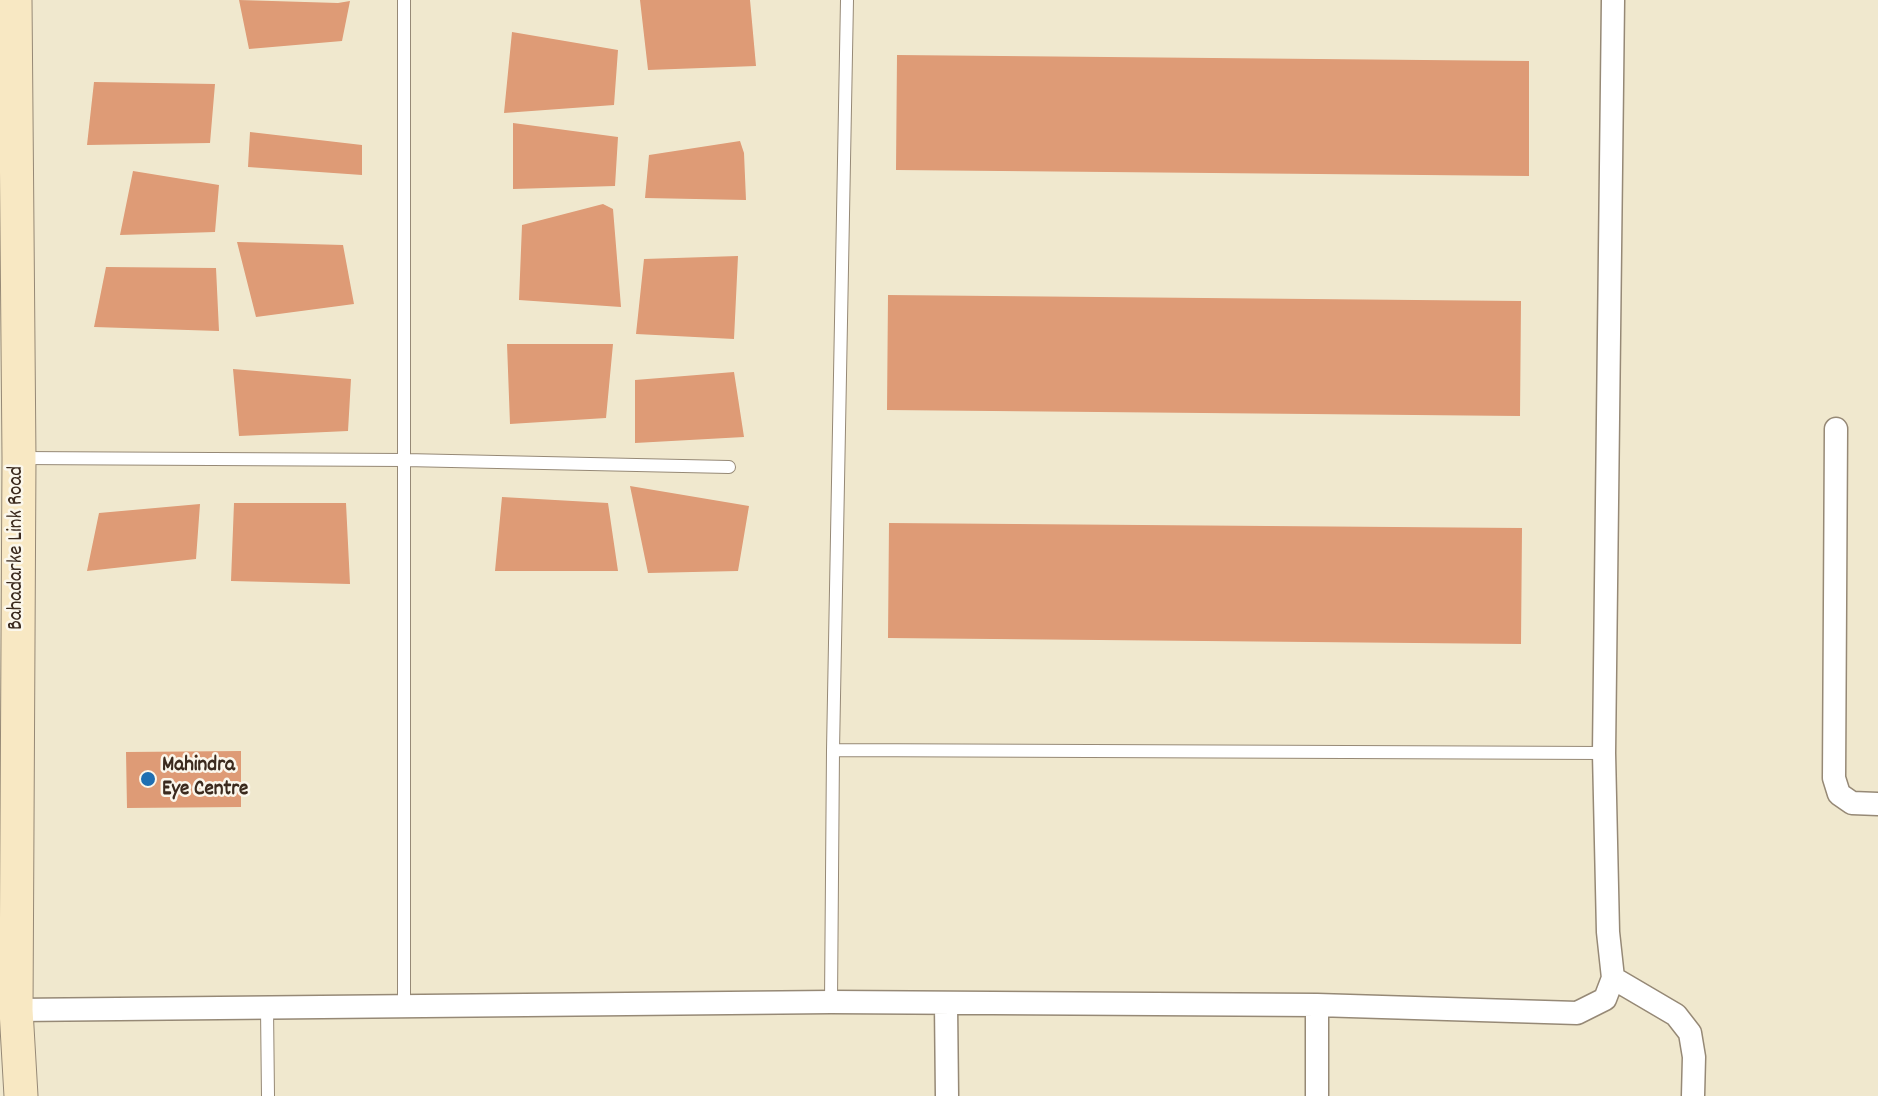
<!DOCTYPE html>
<style>
body{margin:0}
canvas{display:block;background:#f0e8ce}
</style>
<canvas width="1878" height="1096"></canvas>
<script>
const context = document.querySelector('canvas').getContext('2d');
context.lineJoin = 'round';
function paint(path, color) { context.fillStyle = color; context.fill(path, 'evenodd'); }
const shape = rows => new Path2D(rows.map(r => 'M' + r).join(''));
function stroke(path, color, width, dash) { context.strokeStyle = color; context.lineWidth = width; context.lineCap = dash ? 'butt' : 'round'; context.setLineDash(dash || []); context.stroke(path); }
function label(font, color, halo, rows, align = 'center') {
  context.font = font + ' Dekko,sans-serif'; context.lineWidth = 5; context.setLineDash([]); context.textBaseline = 'middle'; context.strokeStyle = halo; context.fillStyle = color; for (const [text, x, y, turn = 0] of rows) {
    context.save(); context.translate(x, y); context.rotate((+turn || 0) * Math.PI / 180); context.textAlign = isNaN(turn) ? turn : align; if (halo) context.strokeText(text, 0, 0); context.fillText(text, 0, 0); context.restore();
  }
}
paint(shape([
 [239,0,338,3,350,1,342,41,249,49],
 [640,0,750,0,756,66,648,70],
 [512,32,618,50,614,105,504,113],
 [897,55,1529,61,1529,176,896,170],
 [94,82,215,84,210,143,87,145],
 [513,123,618,137,615,186,513,189],
 [250,132,362,145,362,175,248,167],
 [740,141,744,153,746,200,645,198,649,155],
 [133,171,219,185,215,232,120,235],
 [603,204,613,209,621,307,519,300,522,225],
 [237,242,343,245,354,304,256,317],
 [738,256,734,339,636,334,644,259],
 [106,267,216,268,219,331,94,327],
 [888,295,1521,301,1520,416,887,410],
 [507,344,613,344,606,418,510,424],
 [233,369,351,379,348,431,239,436],
 [734,372,744,437,635,443,635,380],
 [630,486,749,506,738,571,648,573],
 [502,497,608,503,618,571,495,571],
 [234,503,346,503,350,584,231,581],
 [200,504,196,559,87,571,99,513],
 [889,523,1522,528,1521,644,888,638],
 [241,751,241,807,127,808,126,752]
]), '#de9b76');
const lane = shape([
 [19,458,405,460,729,467],
 [833,750,1604,753],
 [831,1002,833,750,847,0],
 [404,1006,404,0],
 [267,1008,268,1096]
]);
const street = shape([
 [1836,429,1834,778,1839,794,1852,803,1878,804],
 [1613,978,1676,1015,1690,1033,1694,1057,1693,1096],
 [946,1004,947,1096],
 [1317,1005,1317,1096],
 [16,1010,831,1002,1317,1005,1577,1013,1605,999,1613,978,1608,932,1604,753,1613,0]
]);
const secondary = shape([
 [15,0,19,458,16,1010,21,1096]
]);
stroke(lane, '#968976', 14);
stroke(street, '#968976', 25);
stroke(secondary, '#968976', 35);
stroke(lane, '#fff', 12);
stroke(street, '#fff', 22);
stroke(secondary, '#f8e8c3', 33);
for (const [x, y, r, color] of [
 [148,779,8,"#1f6fb2"]
]) { const dot = new Path2D(); dot.arc(x, y, r, 0, 2 * Math.PI); context.fillStyle = color; context.fill(dot); stroke(dot, '#fbf7ec', 2); }
label('21px', '#3b2a1e', '#fbf7ec', [
 ["Bahadarke Link Road",18,548,-90]
]);
label('bold 21px', '#3b2a1e', '#fbf7ec', [
 ["Mahindra",162,767],
 ["Eye Centre",162,791]
], 'left');
</script>
